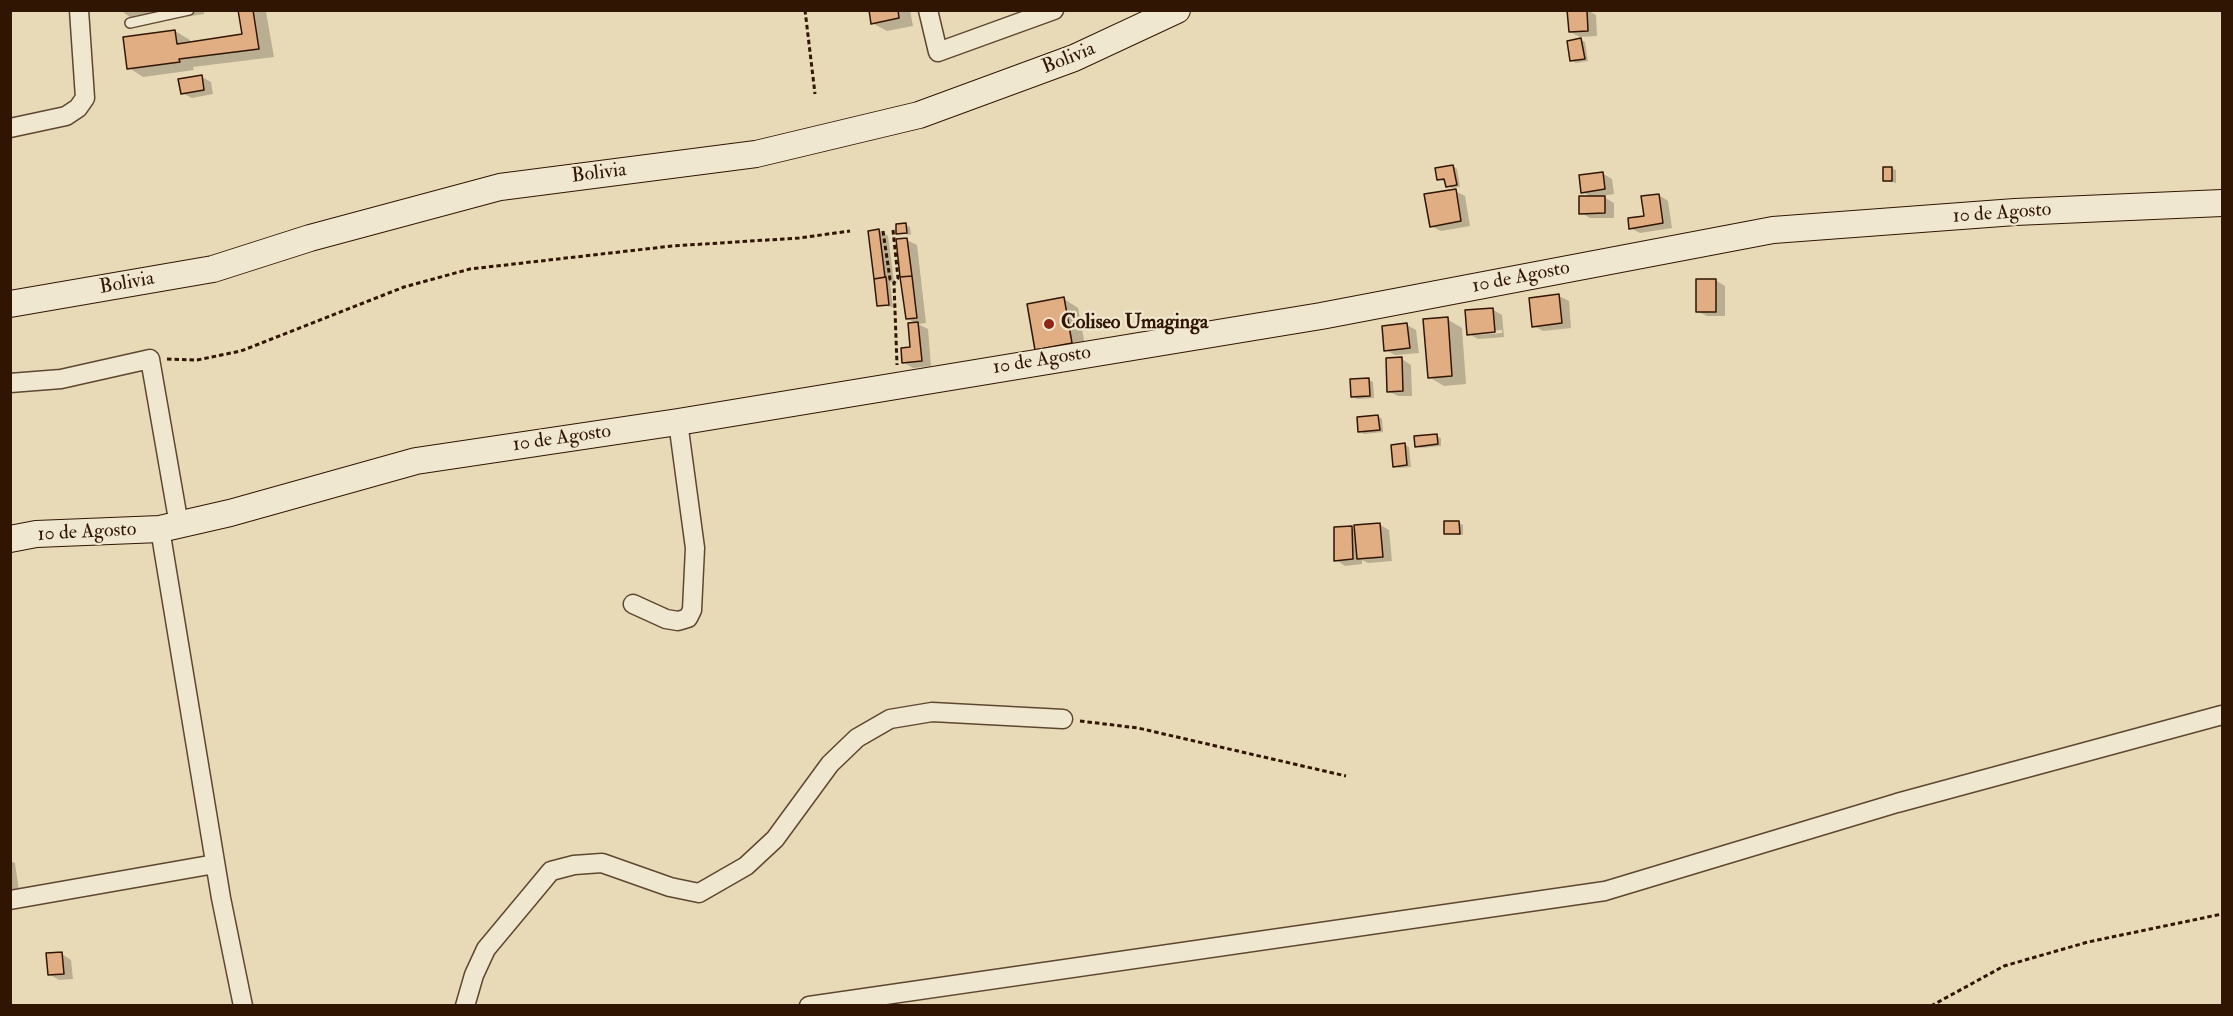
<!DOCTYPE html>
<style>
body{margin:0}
#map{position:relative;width:2233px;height:1016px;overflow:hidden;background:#e8dab6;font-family:"IM FELL Double Pica",serif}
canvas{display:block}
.frame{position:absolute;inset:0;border:12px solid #311503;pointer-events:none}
</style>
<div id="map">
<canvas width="2233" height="1016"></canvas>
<div class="frame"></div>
</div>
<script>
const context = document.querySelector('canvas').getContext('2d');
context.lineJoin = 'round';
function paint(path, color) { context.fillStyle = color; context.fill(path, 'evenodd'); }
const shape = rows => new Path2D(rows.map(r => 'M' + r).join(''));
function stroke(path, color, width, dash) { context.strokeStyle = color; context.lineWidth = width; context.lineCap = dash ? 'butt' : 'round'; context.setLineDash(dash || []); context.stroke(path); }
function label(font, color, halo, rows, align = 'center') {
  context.font = font + ' "IM FELL Double Pica",serif'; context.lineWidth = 4.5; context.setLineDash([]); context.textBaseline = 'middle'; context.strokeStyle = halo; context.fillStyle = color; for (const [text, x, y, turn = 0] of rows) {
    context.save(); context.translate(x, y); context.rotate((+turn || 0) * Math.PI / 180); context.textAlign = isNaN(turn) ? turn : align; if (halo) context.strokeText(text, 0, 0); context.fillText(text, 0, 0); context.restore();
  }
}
paint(shape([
 [120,10,204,10,204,14,140,24],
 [239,10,266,12,274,57,193,67,194,70,143,77,129,68,175,31,190,40,190,43,243,35],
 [870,10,910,10,913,26,887,31,872,23],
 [1587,10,1596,15,1597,36,1580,37,1570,32,1569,11],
 [1581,40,1585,42,1588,61,1576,63,1571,60],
 [202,77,211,82,213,94,192,98,182,93],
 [1453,166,1457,169,1460,187,1451,188,1446,181,1438,180],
 [1891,168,1896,170,1896,183,1884,180],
 [1602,173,1612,179,1614,194,1602,196,1614,203,1614,218,1590,218,1581,213,1593,198,1583,192],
 [1455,191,1465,196,1470,226,1441,231,1431,226],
 [1659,195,1668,201,1672,228,1640,233,1630,228,1646,217],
 [906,225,910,227,911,235,898,233],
 [879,230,888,236,894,282,890,282,893,307,878,305,881,280,876,278],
 [907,240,917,245,926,323,918,324,928,329,931,366,913,368,903,362,912,348,917,324,907,318],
 [1715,280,1725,286,1725,316,1707,316,1697,311],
 [1559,296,1569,301,1571,328,1543,331,1534,326],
 [1064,299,1078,308,1086,351,1051,357,1036,349],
 [1492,309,1502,315,1504,337,1478,339,1469,334],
 [1502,330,1502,333,1476,335,1476,332],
 [1447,319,1462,328,1466,384,1444,386,1429,377],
 [1407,325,1416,330,1419,353,1395,355,1386,350],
 [1402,359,1411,365,1412,396,1398,396,1388,391],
 [1369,380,1373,382,1374,398,1357,399,1353,396],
 [1378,416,1382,419,1383,432,1364,434,1360,431],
 [1436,436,1441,438,1441,446,1421,448,1416,446],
 [1404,444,1409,447,1411,467,1399,468,1395,466],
 [1459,523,1463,525,1463,535,1446,533],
 [1379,524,1389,530,1392,561,1368,563,1362,560,1362,564,1345,566,1336,560,1351,528,1356,530],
 [10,861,15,863,19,891,10,892],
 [62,954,71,960,73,979,59,980,49,974]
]), '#0003');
const building = shape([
 [238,10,253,10,259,49,179,59,180,62,127,69,123,37,175,30,177,44,242,34,238,10],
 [869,10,898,10,899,18,871,24,869,10],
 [1567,10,1587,10,1588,31,1569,32,1567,10],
 [1581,38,1585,59,1570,61,1567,41,1581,38],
 [202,75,204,90,181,94,178,79,202,75],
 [1453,165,1457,185,1446,187,1444,179,1437,180,1435,168,1453,165],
 [1883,167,1892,167,1892,181,1883,181,1883,167],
 [1603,172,1605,189,1581,193,1579,175,1603,172],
 [1456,189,1461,221,1430,227,1424,194,1456,189],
 [1659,194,1663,223,1629,229,1628,218,1644,216,1641,196,1659,194],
 [1579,196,1605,196,1605,213,1579,214,1579,196],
 [906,223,907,233,896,234,896,224,906,223],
 [879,229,885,277,874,279,868,231,879,229],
 [907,238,912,276,900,277,896,239,907,238],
 [912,276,917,318,906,319,900,277,912,276],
 [886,277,889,305,877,306,874,279,886,277],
 [1696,279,1716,279,1716,312,1696,312,1696,279],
 [1559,294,1562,323,1532,327,1529,298,1559,294],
 [1064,297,1072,343,1035,350,1027,304,1064,297],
 [1493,308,1495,332,1467,335,1465,310,1493,308],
 [1448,317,1452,376,1428,378,1423,319,1448,317],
 [918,322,922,361,902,363,901,348,910,347,908,323,918,322],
 [1407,323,1410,348,1384,351,1382,326,1407,323],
 [1402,357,1403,391,1387,392,1386,358,1402,357],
 [1369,378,1370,396,1351,397,1350,379,1369,378],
 [1378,415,1380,430,1358,432,1357,417,1378,415],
 [1437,434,1438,444,1415,447,1414,436,1437,434],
 [1405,443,1407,465,1393,467,1391,445,1405,443],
 [1444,521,1459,521,1460,534,1444,534,1444,521],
 [1380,523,1383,557,1357,559,1354,525,1380,523],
 [1352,526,1353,559,1334,561,1334,527,1352,526],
 [62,952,64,974,48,975,46,953,62,952]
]);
paint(building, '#e1ad82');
stroke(building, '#311503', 1.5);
const lane = shape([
 [130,23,189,10]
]);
const street = shape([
 [928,10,938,52,1054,10],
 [10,128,66,116,78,108,85,98,79,10],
 [10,383,61,379,150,359,179,525],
 [160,529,221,898,243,1006],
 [633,604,666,619,678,621,688,618,692,610,695,548,678,422],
 [10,900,215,864],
 [465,1006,474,975,486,949,551,871,574,865,602,863,670,887,699,893,746,866,775,839,830,764,857,738,890,719,932,712,1063,719],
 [809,1006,1605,891,1897,803,2222,715]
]);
const secondary = shape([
 [10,304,213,269,310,238,500,187,756,154,919,115,1074,58,1177,10],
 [10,539,36,534,160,529,230,513,416,461,678,422,1321,316,1773,230,2015,212,2222,203]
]);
stroke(lane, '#5f4630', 12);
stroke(street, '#5f4630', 21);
stroke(secondary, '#311503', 28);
stroke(shape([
 [805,10,815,94],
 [893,230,898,278,894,283,897,365],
 [883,231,890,279,894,283],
 [167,359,197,360,241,351,404,287,470,269,672,246,799,238,850,231],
 [1080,721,1138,728,1346,776],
 [1931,1006,2004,966,2088,942,2222,914]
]), '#311503', 3, [4.5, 3]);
stroke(lane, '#f0e7d0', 9);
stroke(street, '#f0e7d0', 18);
stroke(secondary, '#f0e7d0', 26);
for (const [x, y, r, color] of [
 [1049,324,6,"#8f2418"]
]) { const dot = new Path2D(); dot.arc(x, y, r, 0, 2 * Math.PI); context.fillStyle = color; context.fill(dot); stroke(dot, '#f0e7d0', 2); }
label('20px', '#311503', '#f0e7d0', [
 ["Bolivia",1069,59,-22],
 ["Bolivia",599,174,-7],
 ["10 de Agosto",2002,214,-4],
 ["10 de Agosto",1521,278,-11],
 ["Bolivia",127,284,-10],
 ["10 de Agosto",1042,361,-9],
 ["10 de Agosto",562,439,-8],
 ["10 de Agosto",87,533,-3]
]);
label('bold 20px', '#311503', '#f0e7d0', [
 ["Coliseo Umaginga",1061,324]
], 'left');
</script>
